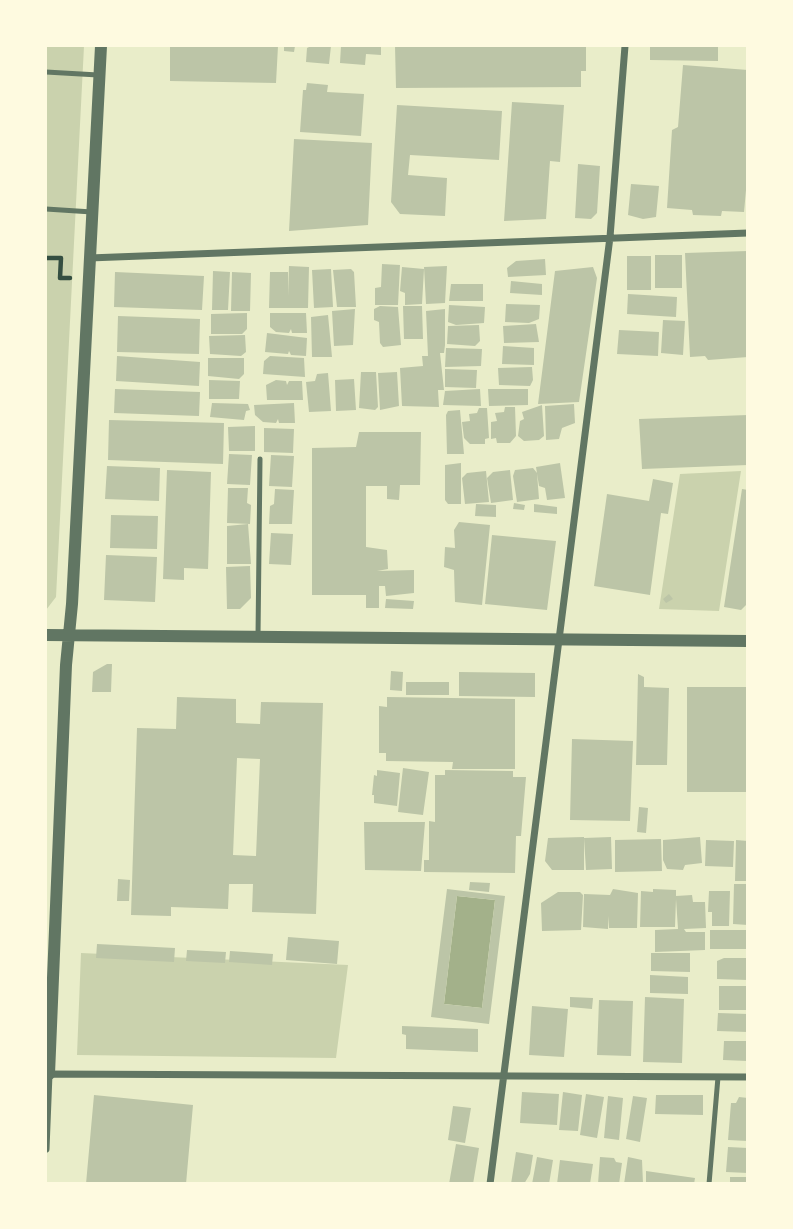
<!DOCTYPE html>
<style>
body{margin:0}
#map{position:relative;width:793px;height:1229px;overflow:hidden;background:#e9edc9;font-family:"Golos Text",sans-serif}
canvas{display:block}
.frame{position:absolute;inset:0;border:47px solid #fefae0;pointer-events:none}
</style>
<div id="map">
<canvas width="793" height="1229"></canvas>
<div class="frame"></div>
</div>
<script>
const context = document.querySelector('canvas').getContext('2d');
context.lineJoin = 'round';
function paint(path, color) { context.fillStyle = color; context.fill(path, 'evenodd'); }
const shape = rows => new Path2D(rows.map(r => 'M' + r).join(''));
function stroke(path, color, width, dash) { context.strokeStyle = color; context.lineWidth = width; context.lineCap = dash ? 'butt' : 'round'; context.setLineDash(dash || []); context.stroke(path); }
paint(shape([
 [46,46,84,46,56,597,46,610],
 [741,471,719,611,659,609,680,474],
 [81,953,348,965,336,1058,77,1055]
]), '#cad2ad');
paint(shape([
 [457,896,495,900,482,1008,444,1004]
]), '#a3b18a');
paint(shape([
 [170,46,278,46,276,83,170,81],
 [284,46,295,46,294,52,284,51],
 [311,46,331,46,329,64,306,62,307,48],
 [341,46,381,46,381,55,366,54,365,65,340,63],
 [395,46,586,46,586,71,581,71,581,87,396,88],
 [650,46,718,46,718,61,650,60],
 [683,65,748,70,748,168,744,212,722,211,721,216,693,215,692,210,667,208,672,130,678,127],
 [307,83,328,85,327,92,364,94,361,136,300,132,303,90,306,90],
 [512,102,564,105,560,162,550,161,546,219,504,221],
 [397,105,502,111,499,160,410,155,408,175,447,178,445,216,400,214,391,202],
 [294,139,372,143,368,225,289,231],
 [578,164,600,166,597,213,591,219,575,218],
 [631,184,659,186,656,217,643,219,628,215],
 [748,251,748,357,708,360,705,356,690,357,685,253],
 [655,255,682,255,682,288,655,288],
 [627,256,651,256,651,290,627,290],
 [545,259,546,275,508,277,507,268,516,261],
 [382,264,400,265,398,305,375,305,375,288,381,287],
 [289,266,309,267,308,308,269,308,270,272,288,272,288,296],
 [447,266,445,303,426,304,424,267],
 [402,267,424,269,422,304,405,305,405,293,400,291],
 [593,267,597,278,579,402,538,404,555,271],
 [331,269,333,307,314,308,312,270],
 [351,269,354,272,356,307,337,307,333,270],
 [213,271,230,272,228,310,212,310],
 [115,272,204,276,202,310,114,307],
 [232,272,251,273,250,311,231,311],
 [511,281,542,284,542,295,510,293],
 [451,284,483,284,483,301,449,301],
 [628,294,677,297,676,317,627,314],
 [506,304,540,305,539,319,529,323,505,322],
 [449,305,485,307,484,323,456,325,448,322],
 [380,306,398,307,401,345,383,347,380,343,379,322,374,320,374,309],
 [403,306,422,306,423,339,404,339],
 [355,309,353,345,334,346,332,311],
 [445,309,445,345,444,353,440,353,444,390,438,390,439,407,402,406,400,368,423,366,422,356,428,356,426,311],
 [247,313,247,329,242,334,211,334,211,314],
 [270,313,306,313,307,333,292,333,291,329,289,333,276,332,270,327],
 [328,315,332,357,312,357,311,317],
 [118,316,200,319,199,354,117,352],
 [663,320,685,321,683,355,661,353],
 [536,324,539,342,504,343,503,326],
 [479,325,480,341,475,346,447,344,448,326],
 [619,330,659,332,658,356,617,354],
 [267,333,307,338,306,356,291,355,289,351,288,354,265,352],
 [245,335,246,352,241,356,210,354,209,336],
 [503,346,534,348,534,365,502,364],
 [446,348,482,349,481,366,445,367],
 [117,356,200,362,199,386,116,381],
 [270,356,304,358,305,377,263,374,264,361],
 [208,358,244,358,244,374,239,379,208,376],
 [532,367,533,380,530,386,499,385,498,368],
 [445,369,477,370,476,388,445,387],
 [361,372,376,372,378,407,375,410,359,408],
 [397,372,399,406,380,410,378,373],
 [328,373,331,411,309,412,306,382,315,381,317,374],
 [354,379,356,410,336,411,335,380],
 [209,380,240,381,239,399,209,399],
 [276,380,286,381,287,385,289,381,302,381,303,400,267,400,266,385],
 [115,389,200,392,199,416,114,413],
 [480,389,481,406,443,405,445,391],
 [488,389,528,389,528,405,489,406],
 [212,403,248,404,250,410,246,411,244,420,210,417],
 [294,403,295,423,279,423,278,419,276,423,263,422,255,415,254,405],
 [574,404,575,423,562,428,559,439,546,440,545,406],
 [542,405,544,436,539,440,524,441,518,436,520,421,524,419,522,412],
 [505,407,515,407,516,436,510,443,497,443,496,438,491,439,491,422,497,421,495,413,504,412],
 [479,408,487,408,489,438,485,439,485,444,470,444,464,438,462,422,470,421,469,414,477,413],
 [460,410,464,454,447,454,446,415,448,411],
 [748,415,748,465,642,469,639,419],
 [109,420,224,423,223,464,108,460],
 [255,426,255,451,229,451,228,427],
 [264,428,294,429,293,453,264,452],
 [359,432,421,432,420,485,400,485,399,500,387,499,387,486,366,486,366,547,387,550,388,569,377,571,414,570,414,593,386,596,385,586,379,586,379,608,366,608,366,595,312,595,312,448,356,447],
 [229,454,252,455,250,485,227,484],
 [271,455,294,456,292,487,269,486],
 [461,463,461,504,448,504,445,500,445,465],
 [560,463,565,498,547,500,545,488,539,486,536,467],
 [107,466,160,468,159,501,105,499],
 [533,468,537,473,539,499,517,502,513,476,515,470],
 [167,470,211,472,208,569,184,568,184,580,163,579],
 [510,470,513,500,491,503,487,478,493,472],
 [486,471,489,502,465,504,462,478,467,473],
 [653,479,673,483,668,514,661,513,650,595,594,586,607,494,649,501],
 [228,488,248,488,247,503,251,505,250,524,227,523],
 [275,489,294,490,292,524,269,524,270,506,274,504],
 [742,489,748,490,748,603,741,610,724,607],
 [514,503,525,505,524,510,513,509],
 [476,504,496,505,496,517,475,516],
 [534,504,557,507,557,514,534,512],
 [111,515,158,516,157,549,110,548],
 [459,522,490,525,482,605,455,602,454,570,444,567,445,547,455,548,454,530],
 [248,524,251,564,227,564,227,526],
 [271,533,293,534,291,565,269,564],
 [492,535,556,541,547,610,485,604],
 [106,555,157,557,155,602,104,600],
 [250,566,251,598,240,609,227,609,226,567],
 [669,594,673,599,666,603,663,599],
 [386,599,414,601,413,609,385,608],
 [107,664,112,664,111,692,92,692,93,672],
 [391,671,403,672,402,691,390,690],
 [459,672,535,673,535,697,459,696],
 [638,674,644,677,644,687,669,688,667,765,636,765],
 [406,682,449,682,449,695,406,695],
 [687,687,748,687,746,792,687,792],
 [177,697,236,699,236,723,260,724,261,702,323,703,316,914,252,912,253,884,229,884,228,909,171,907,171,916,131,915,137,728,176,729],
 [237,758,260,759,256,856,233,855],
 [387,697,515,699,515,769,452,769,453,762,386,761,386,753,379,753,379,706,387,707],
 [572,739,633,741,630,821,570,820],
 [403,768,429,772,423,815,398,812],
 [377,770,400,773,397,806,374,803,374,795,372,795,374,775,377,776],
 [445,770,513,771,513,777,526,777,521,836,516,836,515,873,424,872,424,860,429,860,429,821,435,822,435,775,445,775],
 [639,807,648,808,646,833,637,832],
 [364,822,425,822,421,871,365,870],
 [584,837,584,870,552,870,545,861,548,838],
 [611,837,612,869,586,870,584,838],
 [700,837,702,863,685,865,683,870,667,869,663,860,663,840],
 [661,839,662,871,615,872,615,840],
 [706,840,734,841,733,867,705,866],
 [736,840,748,841,748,881,735,881],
 [118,879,130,880,129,901,117,901],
 [470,882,490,883,489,892,469,890],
 [734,884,748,884,748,925,733,924],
 [447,889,505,896,489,1024,431,1017],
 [457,896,495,900,482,1008,444,1004],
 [613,889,638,893,637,928,609,928,608,916,608,929,583,927,584,894,610,895],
 [653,889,676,890,676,896,692,895,693,902,705,902,706,928,684,929,686,932,705,932,705,950,655,952,655,930,678,929,676,899,675,927,640,927,641,891,653,892],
 [709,891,730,891,729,926,712,926,712,912,708,912],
 [558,892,580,892,583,895,581,930,542,931,541,903],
 [710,930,748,930,748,949,710,949],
 [288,937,339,941,337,964,286,960],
 [97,944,175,948,174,962,96,958],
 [187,950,226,952,225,963,186,961],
 [230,951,273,954,272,965,229,962],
 [651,953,690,953,690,972,651,971],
 [724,958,748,958,748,980,717,979,717,961],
 [650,975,688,977,688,994,650,993],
 [719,986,748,986,748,1010,719,1010],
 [570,997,593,998,592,1009,570,1007],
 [645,997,684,999,682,1063,643,1062],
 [599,1000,633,1001,631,1056,597,1055],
 [532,1006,568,1009,564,1057,529,1055],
 [718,1013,748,1014,748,1032,717,1031],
 [402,1026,478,1029,478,1052,406,1049,406,1035,402,1034],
 [724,1041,748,1041,748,1061,723,1060],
 [522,1092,559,1094,557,1125,520,1123],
 [563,1092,582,1095,578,1131,559,1130],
 [586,1094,604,1097,597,1138,580,1135],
 [94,1095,193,1105,186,1184,86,1184],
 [656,1095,703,1095,703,1115,655,1114],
 [608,1096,623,1098,619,1140,604,1138],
 [633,1096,647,1098,640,1142,626,1139],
 [739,1097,748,1098,748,1141,728,1140,731,1103,736,1103],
 [453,1106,471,1108,465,1143,448,1140],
 [456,1144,479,1148,473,1184,449,1184],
 [728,1147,748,1148,748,1173,726,1172],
 [516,1152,533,1155,530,1174,524,1184,511,1184],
 [537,1157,553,1160,549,1184,532,1184],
 [600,1157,614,1158,616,1162,622,1163,619,1184,598,1184],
 [628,1157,642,1160,643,1184,624,1184],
 [560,1160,593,1164,590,1184,557,1184],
 [646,1171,695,1178,694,1184,646,1184],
 [730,1177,748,1177,748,1184,730,1184]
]), '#bcc5a7');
stroke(shape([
 [46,258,61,258,60,278,70,278]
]), '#344e41', 4.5);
stroke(shape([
 [46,72,98,75],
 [46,209,92,212],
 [258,636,260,459],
 [709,1184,718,1077]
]), '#617663', 5);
stroke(shape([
 [89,258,748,233],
 [46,1074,748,1077],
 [46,1149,49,1074],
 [490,1184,610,237,625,46]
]), '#617663', 7);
stroke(shape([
 [46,635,748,641],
 [49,1074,66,665,72,604,101,46]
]), '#617663', 12);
</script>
